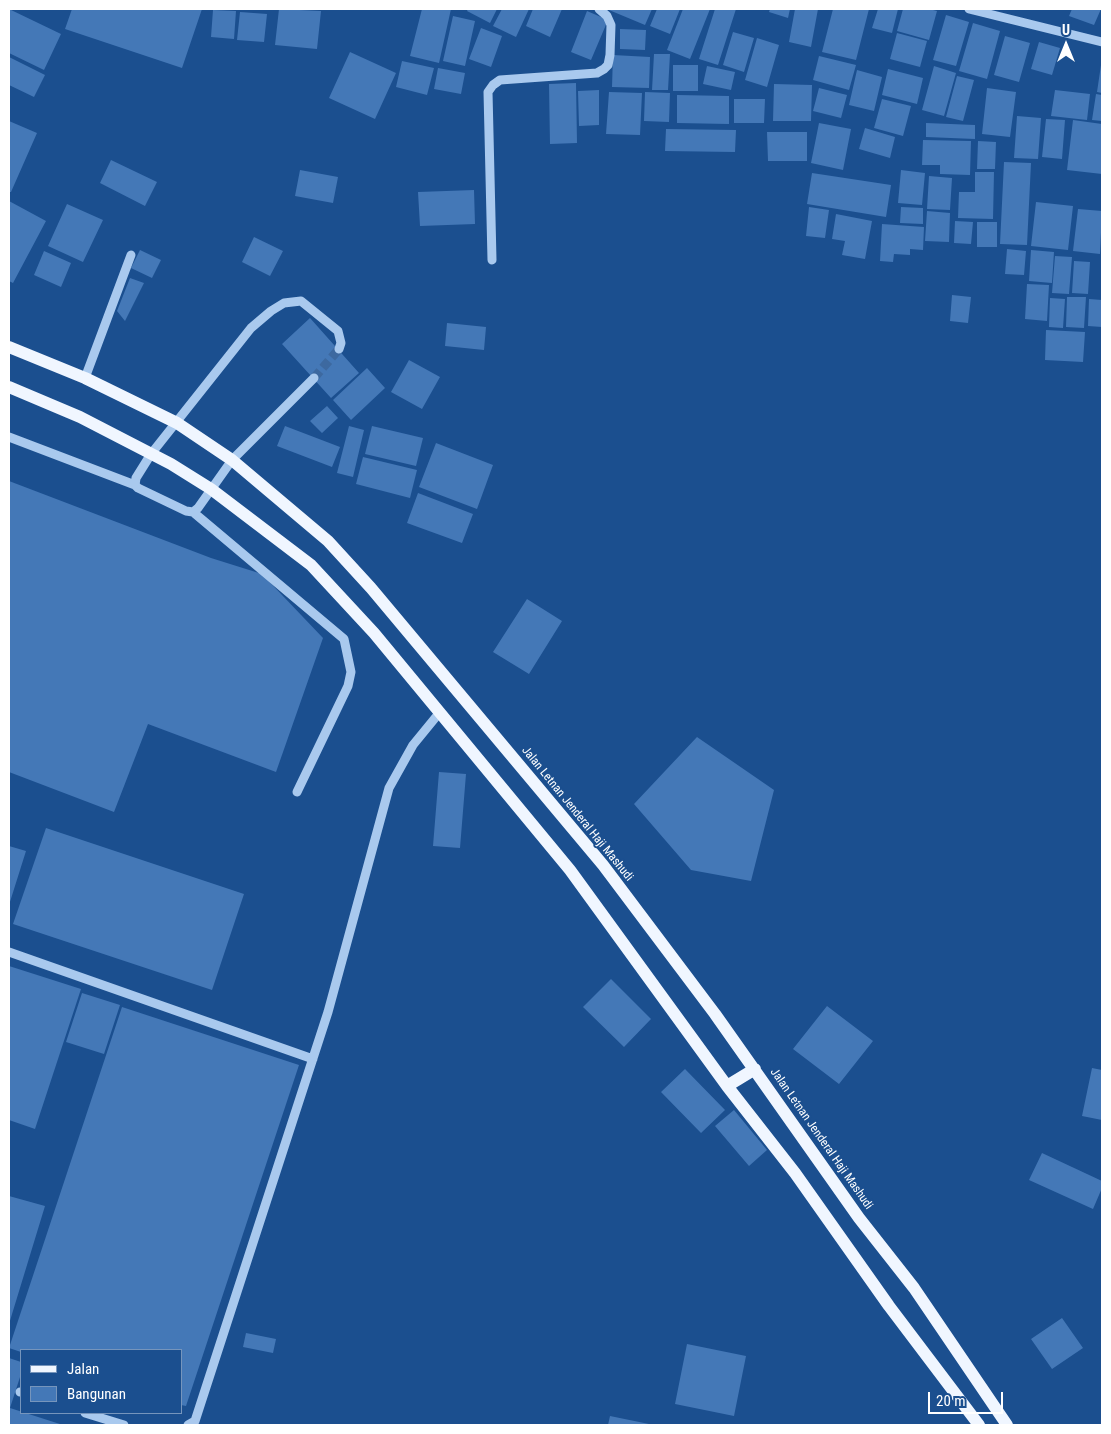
<!DOCTYPE html>
<style>
body{margin:0}
#map{position:relative;width:1111px;height:1434px;overflow:hidden;background:#1b4f8f;font-family:"Roboto Condensed",sans-serif}
canvas{display:block}
.frame{position:absolute;inset:0;border:10px solid #fff;pointer-events:none}
.legend{position:absolute;left:20px;top:1349px;width:162px;height:65px;box-sizing:border-box;background:#1b4f8f;border:1px solid #7695bc;margin:0;padding:6px 9px;list-style:none;font-size:15px;color:#fff}
.legend li{display:flex;align-items:center;gap:10px;height:25px}
.legend b{width:25px;border:1px solid #7695bc}
.north{position:absolute;left:1041px;top:20px;width:50px;height:50px;-webkit-text-stroke:4px #1b4f8f;paint-order:stroke;rotate:0deg;font-size:14px;font-weight:700;line-height:20px;text-align:center;color:#fff}
.north::after{content:'';display:block;margin:auto;width:18px;height:22px;background:#fff;clip-path:polygon(50% 0,100% 100%,50% 72%,0 100%)}
.scale{position:absolute;left:928px;top:1392px;width:75px;height:22px;box-sizing:border-box;border:2px solid #fff;border-top:0;padding-left:6px;font-size:15px;line-height:18px;white-space:nowrap;color:#fff;-webkit-text-stroke:4px #1b4f8f;paint-order:stroke}
</style>
<div id="map">
<canvas width="1111" height="1434"></canvas>
<div class="frame"></div>
<ul class="legend">
<li><b style="height:6px;background:#f0f6ff"></b>Jalan</li>
<li><b style="height:14px;background:#4478b7"></b>Bangunan</li>
</ul>
<div class="north">U</div>
<div class="scale">20 m</div>
</div>
<script>
const context = document.querySelector('canvas').getContext('2d');
context.lineJoin = 'round';
function paint(path, color) { context.fillStyle = color; context.fill(path, 'evenodd'); }
const shape = rows => new Path2D(rows.map(r => 'M' + r).join(''));
function stroke(path, color, width, dash) { context.strokeStyle = color; context.lineWidth = width; context.lineCap = dash ? 'butt' : 'round'; context.setLineDash(dash || []); context.stroke(path); }
function label(font, color, halo, rows, align = 'center') {
  context.font = font + ' "Roboto Condensed",sans-serif'; context.lineWidth = 4; context.setLineDash([]); context.textBaseline = 'middle'; context.strokeStyle = halo; context.fillStyle = color; for (const [text, x, y, turn = 0] of rows) {
    context.save(); context.translate(x, y); context.rotate((+turn || 0) * Math.PI / 180); context.textAlign = isNaN(turn) ? turn : align; if (halo) context.strokeText(text, 0, 0); context.fillText(text, 0, 0); context.restore();
  }
}
paint(shape([
 [9,9,61,34,44,70,9,53],
 [72,9,202,9,182,68,65,29],
 [279,9,321,11,317,49,275,45],
 [422,9,451,9,439,63,410,56],
 [468,9,497,9,490,23,467,11],
 [502,9,529,9,516,37,493,26],
 [533,9,562,9,550,37,526,26],
 [610,9,652,9,645,25,609,10],
 [657,9,680,9,670,34,650,26],
 [683,9,710,9,690,59,667,50],
 [715,9,736,9,718,65,699,59],
 [770,9,790,9,788,18,769,12],
 [795,9,818,9,811,47,789,42],
 [833,9,869,9,856,60,822,52],
 [878,9,898,9,892,33,872,28],
 [903,9,929,9,937,11,929,40,897,31],
 [1072,9,1101,9,1094,25,1069,16],
 [213,10,236,11,234,39,211,37],
 [587,11,608,20,591,60,571,52],
 [240,12,267,14,264,42,237,40],
 [946,15,969,22,956,66,933,60],
 [453,16,475,21,465,66,443,61],
 [973,23,1000,31,987,79,959,71],
 [481,28,502,36,491,67,469,59],
 [620,29,646,30,645,50,620,49],
 [733,32,754,38,744,72,723,65],
 [897,33,927,41,920,67,890,59],
 [1005,36,1030,43,1019,82,994,75],
 [757,38,779,45,767,87,745,80],
 [1039,42,1060,48,1052,75,1031,69],
 [350,52,396,73,375,119,329,98],
 [654,54,670,54,668,90,652,90],
 [613,55,650,57,649,88,612,87],
 [819,56,856,65,849,90,813,80],
 [9,57,45,75,34,97,9,85],
 [402,61,434,68,427,95,396,87],
 [673,65,698,65,698,91,673,91],
 [1101,65,1102,65,1102,93,1097,92],
 [707,66,735,72,731,90,703,84],
 [934,66,956,73,944,116,922,110],
 [438,68,465,73,461,94,434,89],
 [888,69,923,78,917,104,882,95],
 [857,70,882,77,874,111,849,105],
 [957,76,974,80,963,121,946,117],
 [576,83,577,143,550,144,549,84],
 [774,84,812,85,811,121,773,121],
 [819,88,847,95,841,118,813,111],
 [987,88,1016,92,1010,137,982,134],
 [599,90,599,125,579,126,578,91],
 [1055,90,1090,94,1087,120,1051,116],
 [609,92,642,93,640,135,606,134],
 [645,92,670,93,669,122,644,121],
 [1096,94,1102,95,1102,121,1092,120],
 [677,95,729,96,729,124,677,123],
 [734,99,765,99,764,123,734,123],
 [882,99,911,106,903,136,874,128],
 [1017,116,1041,118,1038,159,1014,158],
 [1046,119,1065,120,1062,159,1042,157],
 [1073,120,1102,124,1102,174,1067,170],
 [9,121,37,133,11,192,9,192],
 [819,123,851,129,843,170,811,163],
 [926,123,975,125,975,139,926,137],
 [865,128,895,137,890,158,859,149],
 [666,129,736,130,735,152,665,151],
 [767,132,807,132,807,161,768,161],
 [923,140,971,141,970,175,940,174,940,165,922,165],
 [978,141,996,142,995,169,977,169],
 [111,160,157,182,145,206,100,183],
 [1004,162,1031,163,1027,245,1000,244],
 [300,170,338,177,333,203,295,196],
 [901,170,925,173,922,205,898,203],
 [975,172,994,172,993,219,958,218,959,192,975,192],
 [812,173,891,185,886,217,807,204],
 [929,176,952,178,950,210,927,209],
 [474,190,475,224,420,226,418,192],
 [9,201,46,221,13,283,9,281],
 [1036,202,1073,206,1068,250,1031,246],
 [67,204,103,220,83,262,48,246],
 [809,207,829,210,825,238,806,236],
 [901,207,923,208,923,224,900,223],
 [1078,209,1102,211,1100,254,1073,251],
 [927,211,950,213,949,242,925,241],
 [836,214,872,221,865,259,842,255,845,241,832,239],
 [955,221,973,222,971,244,954,243],
 [977,222,997,222,997,247,977,247],
 [882,224,924,227,923,250,910,249,910,255,894,254,893,262,880,261],
 [254,237,283,251,270,276,242,262],
 [1007,249,1026,251,1024,275,1005,274],
 [140,250,161,260,152,278,131,268],
 [1031,250,1054,252,1052,283,1029,281],
 [44,251,71,263,61,287,34,275],
 [1055,256,1072,257,1069,294,1052,293],
 [1074,261,1090,262,1088,294,1072,293],
 [130,278,144,283,125,321,117,311],
 [1027,284,1049,285,1047,321,1025,319],
 [952,295,971,297,968,323,950,321],
 [1067,297,1086,297,1084,328,1066,327],
 [1050,298,1065,299,1063,328,1049,327],
 [1089,299,1102,300,1102,327,1088,326],
 [310,318,359,373,331,398,282,344],
 [447,323,486,327,484,350,445,346],
 [1046,330,1085,332,1083,362,1045,360],
 [409,360,440,377,422,409,391,392],
 [367,368,385,388,351,420,333,400],
 [327,406,338,418,322,433,310,421],
 [285,426,340,447,332,467,277,446],
 [349,426,364,430,353,477,337,473],
 [372,426,423,438,416,466,365,454],
 [436,443,493,465,477,509,419,487],
 [363,457,417,470,410,498,356,484],
 [9,481,211,558,262,574,323,638,276,772,148,724,114,812,9,772],
 [418,493,473,514,462,543,407,523],
 [527,599,562,621,529,674,493,652],
 [697,737,774,790,751,881,691,870,634,804],
 [439,772,466,774,460,848,433,846],
 [46,828,244,894,212,990,13,924],
 [9,846,26,851,9,905],
 [9,966,81,989,35,1129,9,1120],
 [611,979,651,1019,624,1047,583,1007],
 [82,993,120,1005,104,1054,66,1042],
 [827,1006,873,1041,839,1084,793,1049],
 [122,1007,299,1065,186,1406,181,1405,181,1350,21,1350,21,1352,9,1348],
 [1092,1068,1102,1070,1102,1120,1082,1116],
 [685,1069,725,1110,701,1133,661,1092],
 [734,1110,767,1150,749,1166,715,1126],
 [1042,1153,1102,1181,1102,1188,1093,1209,1029,1180],
 [9,1196,45,1206,9,1324],
 [1062,1318,1083,1348,1052,1369,1031,1339],
 [246,1333,276,1339,273,1353,243,1347],
 [687,1344,746,1356,734,1416,675,1404],
 [9,1358,21,1362,21,1374,10,1408,63,1425,9,1425],
 [610,1416,649,1424,649,1425,608,1425]
]), '#4478b7');
stroke(shape([
 [314,378,339,349]
]), '#3d69a0', 9, [9, 4.5]);
stroke(shape([
 [969,9,1102,42],
 [492,260,488,92,493,85,500,80,597,73,604,69,608,65,610,55,611,25,607,16,599,9],
 [85,378,131,255],
 [9,437,135,485,138,488,186,511,193,512,198,508,232,460,314,378],
 [135,485,136,478,151,454,251,328,271,311,284,303,301,301,338,331,341,343,339,349],
 [193,512,344,639,351,672,348,686,297,792],
 [9,952,313,1059],
 [20,1392,21,1392],
 [85,1413,124,1425],
 [188,1425,195,1421,328,1012,389,788,413,745,440,712]
]), '#a9c9ee', 9);
stroke(shape([
 [9,347,85,378,177,423,232,460,328,541,371,588,603,865,715,1014,859,1218,914,1288,1007,1425],
 [9,387,80,417,171,464,211,489,311,565,374,633,570,870,727,1086,795,1173,889,1306,979,1425],
 [727,1086,755,1069]
]), '#f0f6ff', 12);
label('12px', '#fff', '#1b4f8f', [
 ["Jalan Letnan Jenderal Haji Mashudi",577,814,51],
 ["Jalan Letnan Jenderal Haji Mashudi",821,1139,55]
]);
</script>
